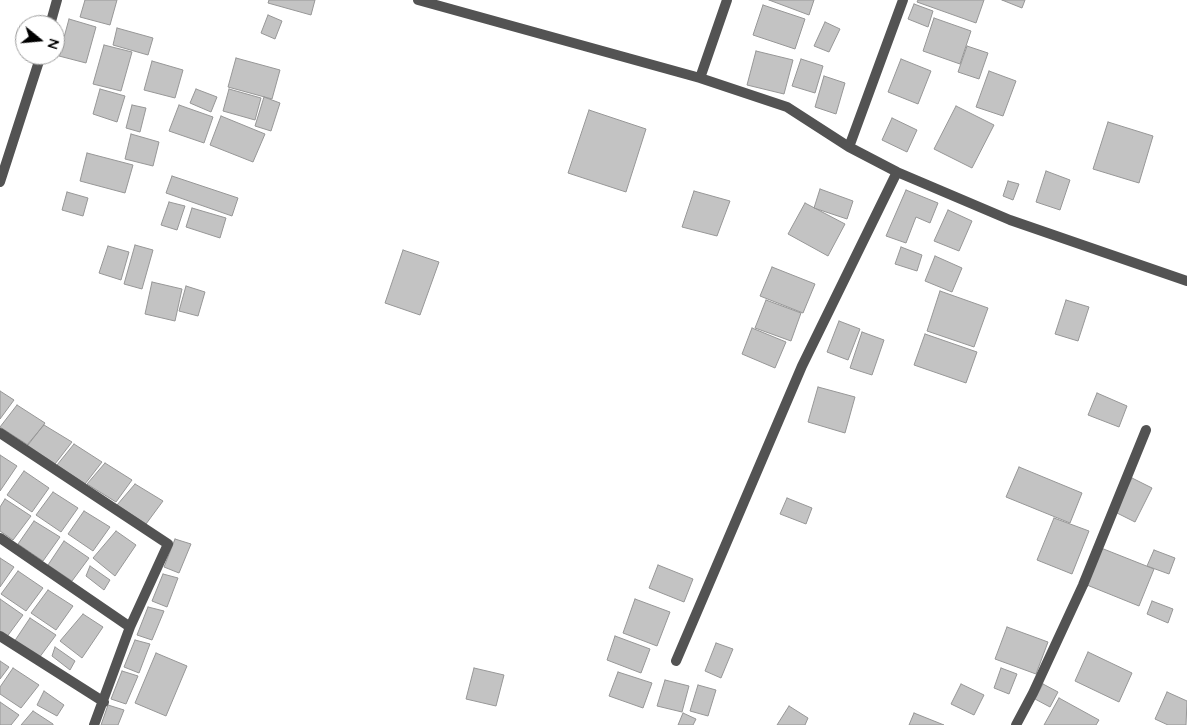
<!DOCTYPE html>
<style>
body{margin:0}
#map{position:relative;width:1187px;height:725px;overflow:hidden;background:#fff;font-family:Quicksand,sans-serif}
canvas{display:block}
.north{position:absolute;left:15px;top:15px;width:50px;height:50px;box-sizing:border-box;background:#fff;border:1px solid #999;border-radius:50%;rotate:107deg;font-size:14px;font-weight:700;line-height:20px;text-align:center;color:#000}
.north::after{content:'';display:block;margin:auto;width:18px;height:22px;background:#000;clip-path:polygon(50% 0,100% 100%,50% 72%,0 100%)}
</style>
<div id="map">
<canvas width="1187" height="725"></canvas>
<div class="north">N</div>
</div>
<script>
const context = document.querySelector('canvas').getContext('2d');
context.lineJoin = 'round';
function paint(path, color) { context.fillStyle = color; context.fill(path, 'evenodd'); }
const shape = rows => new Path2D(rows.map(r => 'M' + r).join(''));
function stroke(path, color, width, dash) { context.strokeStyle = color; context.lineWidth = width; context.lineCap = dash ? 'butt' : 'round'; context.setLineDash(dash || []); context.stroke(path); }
const building = shape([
 [85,0,117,0,110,25,80,17,85,0],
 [269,0,315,0,311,15,268,3,269,0],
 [769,0,814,0,809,15,769,0],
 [918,0,984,0,976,23,917,2,918,0],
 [1002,0,1025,0,1022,8,1002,0],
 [914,4,933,11,928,27,908,19,914,4],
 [763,5,805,19,795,49,753,35,763,5],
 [268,15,282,21,275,39,261,33,268,15],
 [934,18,971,31,960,64,923,51,934,18],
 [69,19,96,27,86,63,59,56,69,19],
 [825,22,840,29,829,52,814,46,825,22],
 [117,28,153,38,148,55,113,45,117,28],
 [104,45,132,52,121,91,93,84,104,45],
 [967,46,988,53,979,79,958,72,967,46],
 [756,51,793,60,784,94,747,85,756,51],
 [236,58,280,70,272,99,228,87,236,58],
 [801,59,823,66,815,93,792,86,801,59],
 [901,59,931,71,918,104,888,92,901,59],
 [152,61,183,70,175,98,144,90,152,61],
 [989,71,1016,81,1003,116,976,107,989,71],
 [824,76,845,83,836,114,815,107,824,76],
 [100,89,125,96,117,122,93,114,100,89],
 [196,89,217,97,211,112,190,103,196,89],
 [229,89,261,98,255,120,223,111,229,89],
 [264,97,280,103,271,131,255,126,264,97],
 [132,105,146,108,140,132,126,128,132,105],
 [179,105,213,117,204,143,169,131,179,105],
 [956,106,994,125,972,168,934,149,956,106],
 [589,110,646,129,626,192,568,173,589,110],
 [221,116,265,134,253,162,210,145,221,116],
 [892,118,917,130,907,152,882,140,892,118],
 [1108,122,1153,136,1139,183,1093,169,1108,122],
 [131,134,159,142,153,166,125,159,131,134],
 [87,153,133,165,125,193,80,181,87,153],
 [1046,171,1070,180,1060,210,1036,202,1046,171],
 [172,176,238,198,232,216,166,193,172,176],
 [1008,181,1019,184,1013,200,1003,196,1008,181],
 [820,189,853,201,847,219,814,208,820,189],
 [906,190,938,203,930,223,916,217,906,243,886,236,906,190],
 [694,191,730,201,717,236,682,227,694,191],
 [67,192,88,198,83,216,62,210,67,192],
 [169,202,185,206,177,230,161,225,169,202],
 [805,203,845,224,828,256,788,234,805,203],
 [192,208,226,218,220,238,186,227,192,208],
 [948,210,972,221,959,251,934,241,948,210],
 [135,245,153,250,142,289,124,284,135,245],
 [108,246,129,252,121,280,99,273,108,246],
 [901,247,922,255,917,271,895,264,901,247],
 [403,250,439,262,420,315,385,303,403,250],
 [935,256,962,268,952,292,925,281,935,256],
 [772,267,815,284,803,313,760,296,772,267],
 [152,282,182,289,175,321,145,314,152,282],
 [186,286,205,292,198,316,179,311,186,286],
 [940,291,988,308,974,347,927,331,940,291],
 [766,300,801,313,791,341,755,328,766,300],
 [1066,300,1089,307,1078,341,1055,334,1066,300],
 [839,321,860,329,848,360,827,352,839,321],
 [752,328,786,342,775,368,742,354,752,328],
 [862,332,884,340,872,375,850,368,862,332],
 [925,334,977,352,966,383,914,365,925,334],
 [818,387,855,397,845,433,808,422,818,387],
 [0,391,14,400,0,419,0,391],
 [1097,393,1127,406,1119,427,1088,415,1097,393],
 [17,405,45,423,28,445,0,427,17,405],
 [44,425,72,442,55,464,27,445,44,425],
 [74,444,102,462,85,484,57,465,74,444],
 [0,455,17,466,0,491,0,455],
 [105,463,132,480,116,502,87,484,105,463],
 [1019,467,1082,493,1070,523,1006,497,1019,467],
 [24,471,49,488,32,512,7,495,24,471],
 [1132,478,1152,488,1135,522,1115,512,1132,478],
 [135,484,163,501,146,524,117,505,135,484],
 [53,492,78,508,61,532,36,515,53,492],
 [787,498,812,508,806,524,780,514,787,498],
 [5,499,31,516,13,540,0,531,0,507,5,499],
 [84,511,110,527,93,551,68,534,84,511],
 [1054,518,1089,531,1072,574,1037,560,1054,518],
 [34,521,60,537,43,561,18,544,34,521],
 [116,531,136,545,115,576,93,558,116,531],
 [175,539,191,544,179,573,164,567,175,539],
 [64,541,89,558,72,581,48,565,64,541],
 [1101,548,1154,569,1139,606,1087,585,1101,548],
 [1154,550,1175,558,1169,574,1147,566,1154,550],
 [0,558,14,567,0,587,0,558],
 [658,565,693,579,684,602,649,588,658,565],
 [90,566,110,580,104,590,86,576,90,566],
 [18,571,43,588,26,611,1,594,18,571],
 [163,574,178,578,167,607,152,601,163,574],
 [48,590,73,606,56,630,31,613,48,590],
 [0,599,23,615,6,638,0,634,0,599],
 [635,599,670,612,657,646,623,633,635,599],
 [1152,601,1173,609,1168,623,1147,614,1152,601],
 [148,607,164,611,152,640,137,635,148,607],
 [83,614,103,627,82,658,60,641,83,614],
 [30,618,56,635,39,658,14,642,30,618],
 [1007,627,1048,642,1036,674,995,659,1007,627],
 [615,636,650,649,641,673,607,660,615,636],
 [135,640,150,644,139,673,124,667,135,640],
 [716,643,733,649,721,678,705,671,716,643],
 [55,647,75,661,70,670,52,656,55,647],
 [1088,652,1132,673,1119,702,1075,681,1088,652],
 [156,653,187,666,166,716,135,703,156,653],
 [0,661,9,667,0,679,0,661],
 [13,668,39,685,21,708,0,694,0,687,13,668],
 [474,668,504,675,496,706,466,699,474,668],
 [1001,668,1017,674,1009,694,994,688,1001,668],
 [122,671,138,676,126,704,111,699,122,671],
 [618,672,652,683,643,708,609,696,618,672],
 [665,680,689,686,682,712,657,706,665,680],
 [961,684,984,695,974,715,951,704,961,684],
 [1043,684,1058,692,1050,707,1035,699,1043,684],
 [698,685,716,690,708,716,690,711,698,685],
 [44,691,64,705,57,716,37,705,44,691],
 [1167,692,1187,701,1186,725,1168,725,1155,719,1167,692],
 [1059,698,1099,720,1096,725,1044,725,1059,698],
 [0,702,19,715,11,725,0,725,0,702],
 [108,705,124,710,118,725,101,725,108,705],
 [789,706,808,718,805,725,777,725,789,706],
 [33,711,53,724,53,725,21,725,33,711],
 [683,713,696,719,693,725,678,725,683,713],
 [914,713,944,725,909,725,914,713]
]);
paint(building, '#c3c3c3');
stroke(building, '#979797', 1);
stroke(shape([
 [418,0,700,78,787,107,849,147,897,172,1010,220,1187,281],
 [50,25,57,0],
 [700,78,727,0],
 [849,147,903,0],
 [0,182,41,55],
 [0,433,168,544,130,627,94,725],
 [0,538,130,627],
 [0,636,104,702],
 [676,661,802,366,897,172],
 [1016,725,1033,693,1083,585,1146,430]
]), '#535353', 10);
</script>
